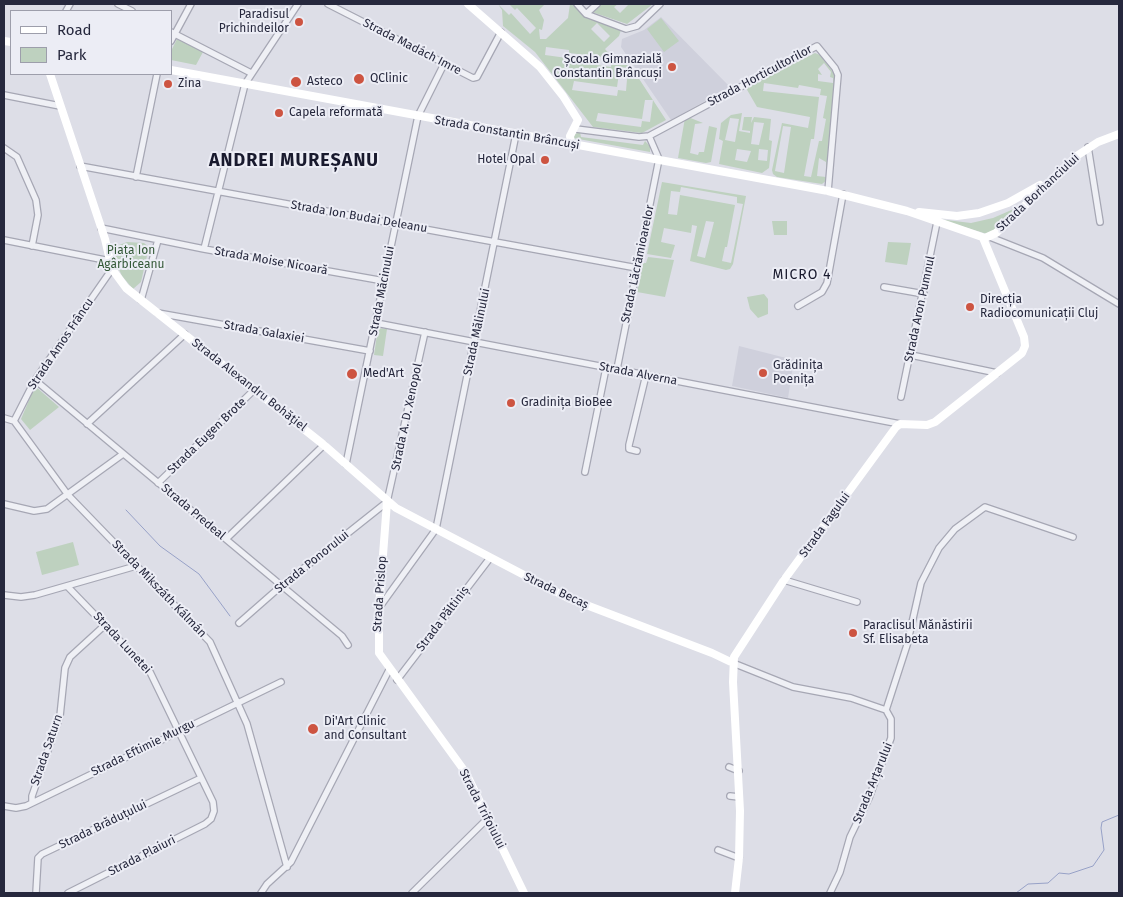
<!DOCTYPE html>
<meta charset="utf-8">
<style>
body{margin:0}
#map{position:relative;width:1123px;height:897px;overflow:hidden;background:#dddee7;font-family:"Fira Sans",sans-serif}
canvas{display:block}
.frame{position:absolute;inset:0;border:5px solid #26283d;pointer-events:none}
.legend{position:absolute;left:10px;top:10px;width:162px;height:65px;box-sizing:border-box;background:#ecedf5;border:1px solid #9d9eab;margin:0;padding:6px 9px;list-style:none;font-size:15px;color:#26283d}
.legend li{display:flex;align-items:center;gap:10px;height:25px}
.legend b{width:25px;border:1px solid #9d9eab}
</style>
<div id="map">
<canvas width="1123" height="897"></canvas>
<div class="frame"></div>
<ul class="legend">
<li><b style="height:6px;background:#fff"></b>Road</li>
<li><b style="height:14px;background:#bed1bf"></b>Park</li>
</ul>
</div>
<script>
const context = document.querySelector('canvas').getContext('2d');
context.lineJoin = 'round';
function paint(path, color) { context.fillStyle = color; context.fill(path, 'evenodd'); }
const shape = rows => new Path2D(rows.map(r => 'M' + r).join(''));
function stroke(path, color, width, dash) { context.strokeStyle = color; context.lineWidth = width; context.lineCap = dash ? 'butt' : 'round'; context.setLineDash(dash || []); context.stroke(path); }
function label(font, color, halo, rows, align = 'center') {
  context.font = font + ' "Fira Sans",sans-serif'; context.lineWidth = 4; context.setLineDash([]); context.textBaseline = 'middle'; context.strokeStyle = halo; context.fillStyle = color; for (const [text, x, y, turn = 0] of rows) {
    context.save(); context.translate(x, y); context.rotate((+turn || 0) * Math.PI / 180); context.textAlign = isNaN(turn) ? turn : align; if (halo) context.strokeText(text, 0, 0); context.fillText(text, 0, 0); context.restore();
  }
}
paint(shape([
 [661,17,730,87,671,120,621,47,622,39,644,30],
 [739,346,794,360,788,398,732,386]
]), '#cfd0dc');
paint(shape([
 [498,4,509,15,511,13,530,34,536,28,517,8,515,10,509,4,545,4,539,10,544,20,542,30,539,29,540,39,546,39,568,18,570,4,575,4,585,15,621,30,619,36,605,49,614,59,623,59,628,62,666,120,642,133,593,127,535,52,503,26,502,10],
 [597,23,610,36,604,42,591,29],
 [546,47,569,50,569,53,612,58,611,67,567,61,567,58,545,55],
 [620,67,628,68,626,91,618,90,617,96,572,90,574,81,617,87],
 [645,100,653,100,650,122,642,121,641,127,596,121,598,113,642,119],
 [597,4,618,4,614,7,620,13,629,4,653,4,627,24,592,12],
 [661,18,679,41,664,52,647,29],
 [177,39,203,52,196,65,171,60,171,51],
 [815,53,820,55,836,76,827,180,822,184,777,177,773,174,772,170,782,123,808,128,810,117,757,107,746,88],
 [824,63,831,72,830,77,833,78,833,83,818,81,818,74,822,75,818,69],
 [764,83,798,88,799,85,821,89,820,95,827,96,823,118,826,119,822,141,819,141,811,177,804,176,811,139,814,139,819,97,763,91],
 [783,126,791,127,784,173,775,171],
 [819,158,826,162,826,177,817,176],
 [742,113,739,131,750,133,750,129,750,131,742,130,744,117,752,117,751,123,754,117,771,119,769,140,772,141,769,168,762,173,719,164,723,141,719,139,721,123,731,115],
 [730,118,739,119,735,142,725,140],
 [754,122,764,123,759,145,751,144],
 [737,149,751,151,747,162,735,160],
 [759,149,768,150,767,161,758,160],
 [688,117,703,123,695,124,690,153,698,155,699,152,704,152,709,126,717,128,711,162,706,163,678,158,685,118],
 [580,132,581,137,643,145,645,141,650,146,650,152,573,138,575,134],
 [662,182,746,196,733,264,730,269,726,270,690,261,697,226,692,225,691,233,664,228,661,242,675,245,671,258,647,254],
 [681,187,737,197,737,203,743,204,731,263,722,261,725,247,727,247,735,205,680,195,677,215,668,214,671,191,680,192],
 [706,221,714,222,705,258,697,256],
 [1023,205,996,230,987,234,938,219,971,223,993,218],
 [772,221,787,221,787,235,774,235],
 [127,242,144,243,149,247,141,282,133,289,122,276,117,265,114,247],
 [888,242,911,243,907,265,885,262],
 [648,257,674,260,665,297,637,292,643,263,646,263],
 [764,294,768,299,768,314,758,318,750,309,747,297],
 [378,328,387,329,383,356,374,355],
 [35,386,59,407,30,430,21,419],
 [73,542,79,565,42,575,36,552]
]), '#bed1bf');
stroke(shape([
 [126,510,160,546,199,574,230,616],
 [1009,893,1010,893],
 [1016,893,1028,884,1048,883,1059,873,1069,874,1093,866,1104,850,1101,828,1102,822,1119,815]
]), '#97a1c7', 1);
const street = shape([
 [118,4,132,11],
 [328,4,473,78,477,77,501,32],
 [577,4,586,14,626,29,637,26,660,4],
 [66,11,70,4],
 [586,14,597,4],
 [171,32,251,73],
 [171,41,191,4],
 [4,95,60,106],
 [576,129,639,137,649,136,817,46,835,68,838,75,828,191],
 [1088,147,1100,222],
 [4,148,17,157,36,200,38,215,32,246],
 [80,166,637,268],
 [136,177,157,74],
 [101,228,204,249,384,281],
 [990,237,1043,258,1119,304],
 [4,240,110,261],
 [204,249,245,84,298,4],
 [884,287,924,294],
 [141,300,158,240],
 [798,306,822,292,827,283,843,194],
 [158,313,370,351],
 [376,323,900,424],
 [911,355,997,373],
 [617,369,659,159,649,136],
 [35,380,342,636,348,645],
 [901,397,937,222],
 [4,418,14,421],
 [14,421,68,495,210,642,247,724,287,867],
 [14,421,35,380,112,269],
 [87,424,185,334],
 [637,451,629,449,629,445,646,375],
 [346,464,418,116,444,64],
 [585,472,606,368],
 [158,483,255,389],
 [4,504,34,511,47,509,123,454],
 [226,539,324,445],
 [784,580,857,602],
 [68,587,150,672,213,802,214,811,211,819,205,824,68,893],
 [4,595,21,597,35,595,136,566],
 [379,608,436,529,516,134],
 [239,623,280,587,387,502,425,332],
 [733,663,793,687,851,698,880,708,886,710,891,719,891,738,869,798,850,837,840,872,830,893],
 [397,680,490,558],
 [886,710,907,645,921,583,939,548,955,529,985,507,1073,537],
 [729,767,739,771],
 [730,796,739,797],
 [32,802,32,796,60,716,65,668,70,657,105,625],
 [4,806,16,808,26,806,281,682],
 [718,850,739,858],
 [36,893,38,858,42,854,201,778],
 [261,893,267,884,291,862,389,670],
 [412,893,488,818]
]);
stroke(street, '#a6a7b4', 8);
stroke(street, '#eff0f5', 5.5);
stroke(shape([
 [468,4,540,67,563,96,578,120,570,136,571,144],
 [4,41,11,42],
 [171,70,828,191,907,211,985,238,996,233,1078,155,1098,142,1119,134],
 [50,74,105,239,112,269,126,288,324,445,396,508,568,598,712,653,733,663],
 [919,212,957,216,979,213,1008,203,1040,185],
 [387,502,379,608,379,653,466,773,524,893],
 [735,893,739,858,740,811,733,682,734,657,784,580,896,427,900,424,927,425,935,422,1022,353,1025,346,1024,337,983,238]
]), '#fff', 8);
for (const [x, y, r, color] of [
 [299,22,5,"#cd5441"],
 [672,67,5,"#cd5441"],
 [359,79,6,"#cd5441"],
 [296,82,6,"#cd5441"],
 [168,84,5,"#cd5441"],
 [279,113,5,"#cd5441"],
 [545,160,5,"#cd5441"],
 [970,307,5,"#cd5441"],
 [763,373,5,"#cd5441"],
 [352,374,6,"#cd5441"],
 [511,403,5,"#cd5441"],
 [853,633,5,"#cd5441"],
 [313,729,6,"#cd5441"]
]) { const dot = new Path2D(); dot.arc(x, y, r, 0, 2 * Math.PI); context.fillStyle = color; context.fill(dot); stroke(dot, '#ecedf5', 2); }
label('12px', '#26283d', '#ecedf5', [
 ["Paradisul",289,15,"right"],
 ["Prichindeilor",289,29,"right"],
 ["Școala Gimnazială",662,60,"right"],
 ["Constantin Brâncuși",662,74,"right"],
 ["QClinic",370,79],
 ["Asteco",307,82],
 ["Zina",178,84],
 ["Capela reformată",289,113],
 ["Hotel Opal",535,160,"right"],
 ["Direcția",980,300],
 ["Radiocomunicații Cluj",980,314],
 ["Grădinița",773,366],
 ["Poenița",773,380],
 ["Med'Art",363,374],
 ["Gradinița BioBee",521,403],
 ["Paraclisul Mănăstirii",863,626],
 ["Sf. Elisabeta",863,640],
 ["Di'Art Clinic",324,722],
 ["and Consultant",324,736]
], 'left');
label('12px', '#26283d', '#ecedf5', [
 ["Strada Madách Imre",412,47,27],
 ["Strada Horticultorilor",760,76,-28],
 ["Strada Constantin Brâncuși",507,133,10],
 ["Strada Borhanciului",1038,193,-43],
 ["Strada Ion Budai Deleanu",359,217,10],
 ["Strada Moise Nicoară",271,261,10],
 ["Strada Lăcrămioarelor",638,264,-78],
 ["Strada Măcinului",382,291,-79],
 ["Strada Aron Pumnul",920,309,-78],
 ["Strada Galaxiei",264,332,10],
 ["Strada Mălinului",477,332,-78],
 ["Strada Amos Frâncu",61,344,-56],
 ["Strada Alverna",638,374,11],
 ["Strada Alexandru Bohățiel",249,385,38],
 ["Strada A. D. Xenopol",407,417,-78],
 ["Strada Eugen Brote",207,436,-44],
 ["Strada Predeal",193,512,40],
 ["Strada Fagului",825,525,-54],
 ["Strada Ponorului",312,562,-39],
 ["Strada Mikszáth Kálmán",159,589,46],
 ["Strada Becaș",556,591,25],
 ["Strada Prislop",380,594,-86],
 ["Strada Păltiniș",443,619,-53],
 ["Strada Lunetei",122,643,47],
 ["Strada Eftimie Murgu",143,748,-26],
 ["Strada Saturn",47,750,-71],
 ["Strada Arțarului",873,783,-68],
 ["Strada Trifoiului",482,809,63],
 ["Strada Brăduțului",103,825,-26],
 ["Strada Plaiuri",142,856,-27]
]);
label('12px', '#345938', '#ecedf5', [
 ["Piața Ion",131,251],
 ["Agârbiceanu",131,265]
]);
context.letterSpacing = '1px';
label('14px', '#191a2e', '#ecedf5', [
 ["MICRO 4",802,275]
]);
context.letterSpacing = '0px';
context.letterSpacing = '1px';
label('bold 18px', '#191a2e', '#ecedf5', [
 ["ANDREI MUREȘANU",294,161]
]);
context.letterSpacing = '0px';
</script>
